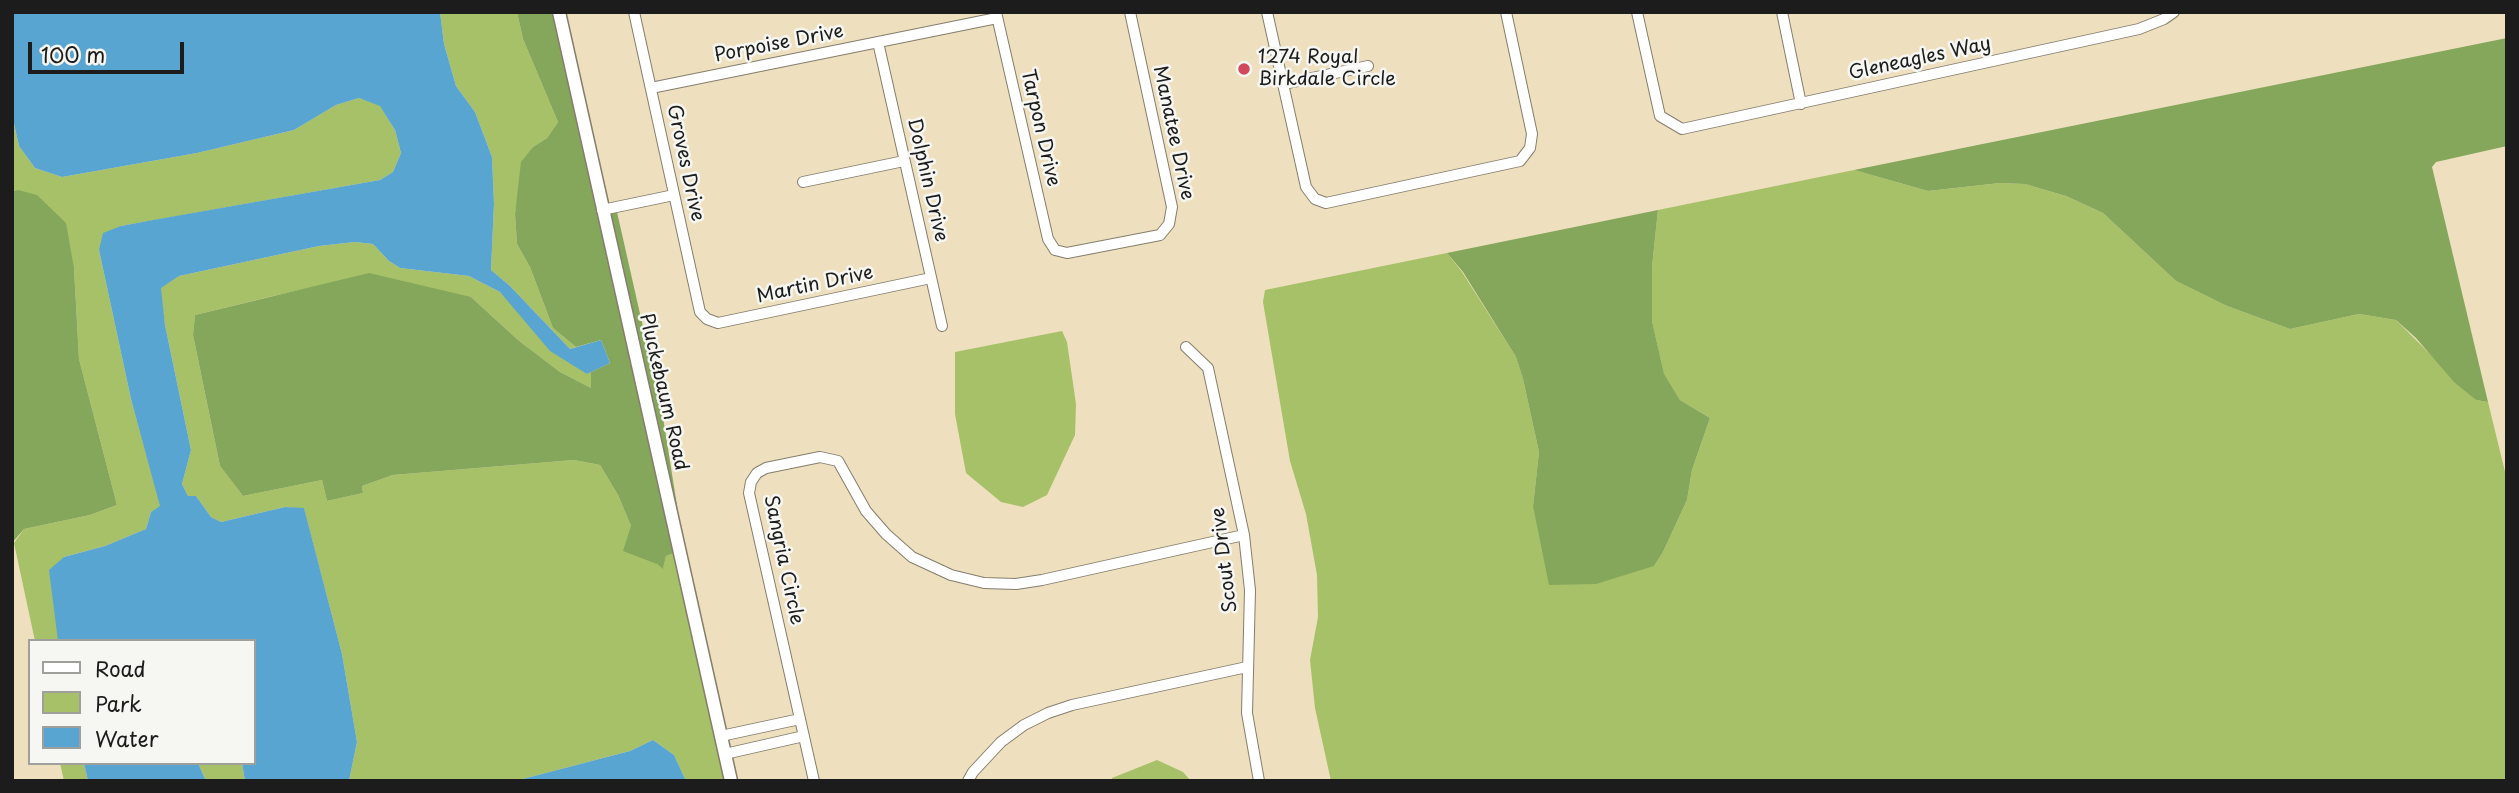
<!DOCTYPE html>
<style>
body{margin:0}
#map{position:relative;width:2519px;height:793px;overflow:hidden;background:#eedfbe;font-family:"Playpen Sans",sans-serif}
canvas{display:block}
.frame{position:absolute;inset:0;border:14px solid #1c1c1c;pointer-events:none}
.legend{position:absolute;left:28px;top:639px;width:228px;height:126px;box-sizing:border-box;background:#f6f6f2;border:2px solid #9f9f9c;margin:0;padding:9px 12px;list-style:none;font-size:21px;color:#1c1c1c}
.legend li{display:flex;align-items:center;gap:14px;height:35px}
.legend b{width:35px;border:2px solid #9f9f9c}
.scale{position:absolute;left:28px;top:42px;width:156px;height:32px;box-sizing:border-box;border:4px solid #1c1c1c;border-top:0;padding-left:9px;font-size:21px;line-height:24px;white-space:nowrap;color:#1c1c1c;-webkit-text-stroke:5px #f6f6f2;paint-order:stroke}
</style>
<div id="map">
<canvas width="2519" height="793"></canvas>
<div class="frame"></div>
<ul class="legend">
<li><b style="height:9px;background:#fff"></b>Road</li>
<li><b style="height:19px;background:#a7c168"></b>Park</li>
<li><b style="height:19px;background:#59a5d1"></b>Water</li>
</ul>
<div class="scale">100 m</div>
</div>
<script>
const context = document.querySelector('canvas').getContext('2d');
context.lineJoin = 'round';
function paint(path, color) { context.fillStyle = color; context.fill(path, 'evenodd'); }
const shape = rows => new Path2D(rows.map(r => 'M' + r).join(''));
function stroke(path, color, width, dash) { context.strokeStyle = color; context.lineWidth = width; context.lineCap = dash ? 'butt' : 'round'; context.setLineDash(dash || []); context.stroke(path); }
function label(font, color, halo, rows, align = 'center') {
  context.font = font + ' "Playpen Sans",sans-serif'; context.lineWidth = 5; context.setLineDash([]); context.textBaseline = 'middle'; context.strokeStyle = halo; context.fillStyle = color; for (const [text, x, y, turn = 0] of rows) {
    context.save(); context.translate(x, y); context.rotate((+turn || 0) * Math.PI / 180); context.textAlign = isNaN(turn) ? turn : align; if (halo) context.strokeText(text, 0, 0); context.fillText(text, 0, 0); context.restore();
  }
}
paint(shape([
 [440,12,517,12,523,39,558,122,547,138,533,147,519,190,515,214,517,244,530,267,553,328,576,347,570,349,510,286,491,270,494,204,492,157,475,112,456,86,444,44],
 [359,98,380,105,395,130,401,153,393,172,380,180,121,226,99,250,131,399,161,506,151,512,146,529,105,546,64,557,58,641,35,641,14,543,24,529,90,515,117,505,79,359,74,268,18,190,12,191,12,115,19,146,35,168,62,177,197,153,294,130,336,105],
 [1854,170,1928,191,2000,183,2025,184,2066,196,2103,213,2176,281,2227,306,2290,329,2359,314,2396,320,2476,400,2488,402,2507,480,2507,781,1331,781,1315,708,1310,660,1318,617,1317,575,1306,514,1290,461,1263,302,1265,290,1447,253,1462,272,1516,357,1523,379,1539,452,1533,506,1654,566,1663,552,1687,500,1692,470,1710,418,1680,400,1664,375,1652,321,1652,267,1658,210],
 [355,242,373,244,389,261,400,268,469,276,500,292,587,374,591,372,591,388,560,372,518,340,471,297,305,289,273,296,195,315,193,335,220,466,243,496,322,480,327,501,363,493,362,486,393,475,574,460,600,465,618,495,631,526,657,564,663,568,666,556,674,553,725,781,686,781,674,755,653,740,630,751,515,781,349,781,357,742,342,654,304,509,285,507,221,522,211,517,196,496,188,496,182,484,191,450,165,325,160,288,179,276,319,246],
 [1062,331,1067,342,1076,404,1075,435,1047,495,1023,507,1001,502,966,473,955,414,955,352],
 [1157,760,1183,772,1191,781,1112,781,1112,778],
 [60,763,84,763,88,781,64,781],
 [198,763,242,763,245,781,206,781]
]), '#a7c168');
paint(shape([
 [517,12,553,12,674,553,666,556,663,569,657,564,623,551,631,526,618,495,600,465,574,460,393,475,362,486,363,493,327,501,322,480,243,496,220,466,193,335,195,315,369,273,471,297,518,340,560,372,591,388,591,372,610,363,601,340,576,347,553,328,530,267,517,244,515,214,521,162,533,147,547,138,558,122,523,39],
 [2507,38,2507,146,2436,162,2432,167,2488,402,2476,400,2454,382,2416,338,2396,320,2359,314,2290,329,2227,306,2176,281,2103,213,2066,196,2025,184,2000,183,1928,191,1854,170],
 [18,190,37,195,66,223,74,268,79,359,117,505,90,515,24,529,12,543,12,191],
 [1658,210,1652,267,1652,321,1664,374,1680,400,1710,418,1692,470,1687,500,1663,552,1654,566,1596,584,1549,585,1533,506,1539,452,1523,379,1516,357,1463,272,1447,253],
 [617,212,662,411,682,537,609,214]
]), '#85a75c');
paint(shape([
 [12,12,440,12,444,44,456,86,475,112,492,157,494,204,491,270,510,286,570,349,601,340,610,363,587,374,550,351,500,292,469,276,400,268,389,261,373,244,355,242,319,246,179,276,161,288,165,325,191,450,182,484,188,496,196,496,211,517,221,522,285,507,304,508,342,654,357,742,349,781,245,781,242,763,254,763,254,641,58,641,49,570,64,557,105,546,146,529,151,512,160,506,131,399,99,250,103,233,121,226,153,220,380,180,393,172,401,153,395,130,380,106,359,98,336,105,294,130,197,153,62,177,35,168,19,146,12,115],
 [653,740,674,755,686,781,515,781,630,751],
 [84,763,198,763,206,781,88,781]
]), '#59a5d1');
const minor = shape([
 [634,12,700,312,707,319,718,323,931,278],
 [996,12,1048,239,1055,250,1067,253,1160,235,1169,224,1172,207,1130,12],
 [1267,12,1306,187,1315,199,1326,203,1520,161,1530,148,1532,134,1506,12],
 [1637,12,1660,116,1682,129,2139,29,2164,19,2174,12],
 [1782,12,1801,104],
 [878,42,942,326],
 [1284,84,1368,66],
 [651,88,997,18],
 [803,182,904,161],
 [602,210,674,195],
 [1186,347,1208,368,1244,535,1250,590,1247,713,1259,781],
 [721,736,800,719],
 [725,754,804,736],
 [814,781,749,493,751,482,757,473,766,468,820,457,838,461,866,511,886,534,912,557,951,575,984,583,1016,584,1042,580,1244,535],
 [968,781,973,772,1001,742,1024,725,1048,713,1072,705,1247,667]
]);
const tertiary = shape([
 [559,12,731,781]
]);
stroke(minor, '#857e6d', 12);
stroke(tertiary, '#857e6d', 15);
stroke(minor, '#fff', 10);
stroke(tertiary, '#fff', 12);
for (const [x, y, r, color] of [
 [1244,69,7,"#d1495b"]
]) { const dot = new Path2D(); dot.arc(x, y, r, 0, 2 * Math.PI); context.fillStyle = color; context.fill(dot); stroke(dot, '#f6f6f2', 2.5); }
label('19px', '#1c1c1c', '#f6f6f2', [
 ["Porpoise Drive",779,44,-11],
 ["Gleneagles Way",1920,59,-12],
 ["Tarpon Drive",1040,128,77],
 ["Manatee Drive",1173,133,78],
 ["Groves Drive",685,163,78],
 ["Dolphin Drive",927,180,77],
 ["Martin Drive",815,285,-12],
 ["Pluckebaum Road",663,392,77],
 ["Sangria Circle",783,560,78],
 ["Scout Drive",1225,560,-97]
]);
label('19px', '#1c1c1c', '#f6f6f2', [
 ["1274 Royal",1258,58],
 ["Birkdale Circle",1258,80]
], 'left');
</script>
